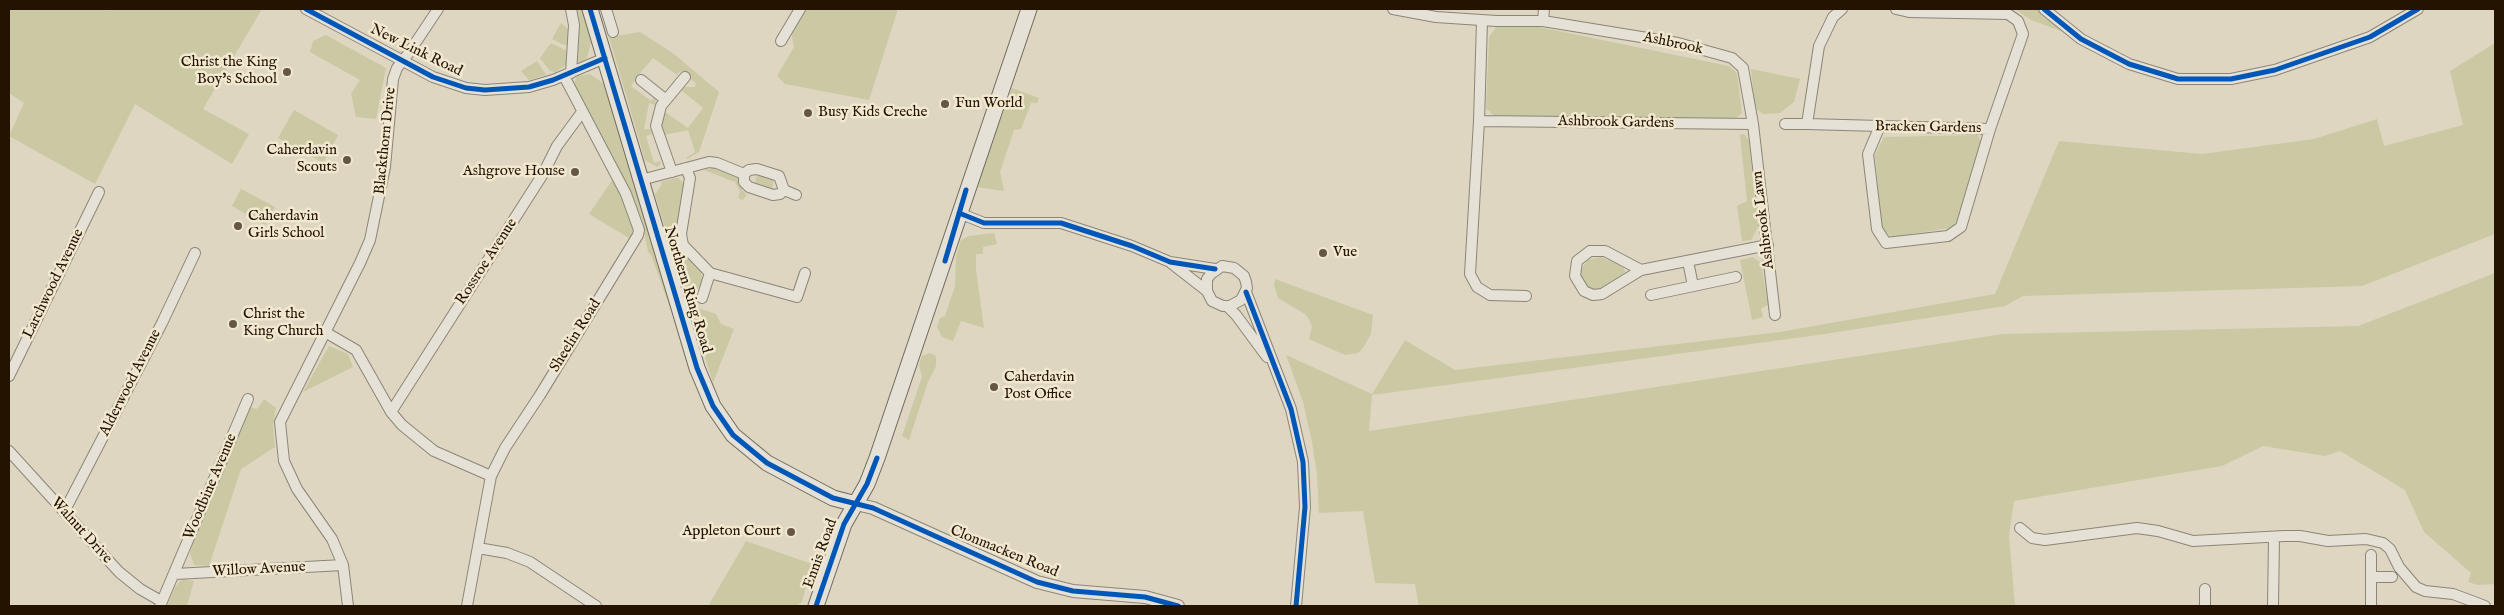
<!DOCTYPE html>
<style>
body{margin:0}
#map{position:relative;width:2504px;height:615px;overflow:hidden;background:#ded6c1;font-family:"IM FELL English",serif}
canvas{display:block}
.frame{position:absolute;inset:0;border:10px solid #231300;pointer-events:none}
</style>
<div id="map">
<canvas width="2504" height="615"></canvas>
<div class="frame"></div>
</div>
<script>
const context = document.querySelector('canvas').getContext('2d');
context.lineJoin = 'round';
function paint(path, color) { context.fillStyle = color; context.fill(path, 'evenodd'); }
const shape = rows => new Path2D(rows.map(r => 'M' + r).join(''));
function stroke(path, color, width, dash) { context.strokeStyle = color; context.lineWidth = width; context.lineCap = dash ? 'butt' : 'round'; context.setLineDash(dash || []); context.stroke(path); }
function label(font, color, halo, rows, align = 'center') {
  context.font = font + ' "IM FELL English",serif'; context.lineWidth = 5; context.setLineDash([]); context.textBaseline = 'middle'; context.strokeStyle = halo; context.fillStyle = color; for (const [text, x, y, turn = 0] of rows) {
    context.save(); context.translate(x, y); context.rotate((+turn || 0) * Math.PI / 180); context.textAlign = isNaN(turn) ? turn : align; if (halo) context.strokeText(text, 0, 0); context.fillText(text, 0, 0); context.restore();
  }
}
paint(shape([
 [9,9,106,9,110,11,112,9,262,9,203,109,249,134,232,164,135,104,95,184,9,136,24,103,9,93],
 [574,9,582,9,591,42,587,58,580,63,576,60,579,23],
 [803,9,898,9,869,100,785,84,777,76,794,47,791,30],
 [2015,9,2038,9,2069,34,2031,20],
 [561,23,570,31,569,44,564,45,552,39],
 [1496,27,1539,27,1729,66,1737,73,1742,113,1736,118,1494,116,1486,108,1489,37],
 [640,32,674,54,719,92,699,152,687,159,686,158,695,152,688,130,664,135,661,125,665,112,688,128,703,108,681,90,685,87,695,87,696,83,680,71,677,75,653,58,642,71,631,86,651,101,656,95,655,105,649,103,644,129,651,129,652,134,646,136,654,163,660,161,661,164,657,167,645,160,609,37],
 [326,35,386,68,376,119,356,117,351,94,360,80,310,52,313,41],
 [551,43,567,51,568,55,566,65,555,72,550,71,540,58],
 [2495,43,2495,234,2362,286,2023,296,2005,306,1818,335,1372,395,1369,431,2003,334,2358,326,2495,273,2495,584,2478,585,2468,582,2471,573,2424,532,2405,490,2340,451,2325,456,2263,446,2222,466,2014,501,2009,535,2015,606,1419,606,1415,584,1375,583,1363,511,1319,513,1317,474,1312,442,1303,402,1286,355,1372,394,1405,340,1455,370,1780,332,1995,294,2059,141,2202,154,2314,139,2377,119,2384,146,2463,125,2450,71],
 [537,61,546,75,529,80,521,71],
 [1751,69,1800,79,1794,102,1780,113,1763,114,1755,108],
 [590,74,604,84,677,327,651,255,648,252,642,220,631,193,576,91,574,83,577,76],
 [1012,88,1039,98,1037,103,1031,103,1021,129,1014,130,1000,172,1004,191,976,187],
 [294,110,338,135,323,163,278,138],
 [1744,134,1749,141,1758,227,1751,240,1742,241,1737,206,1747,201,1740,135],
 [1978,135,1982,145,1957,222,1950,228,1891,237,1882,228,1875,155,1884,137],
 [714,168,741,177,742,190,747,195,743,200,738,198,740,191,735,182,704,170],
 [760,175,774,180,772,188,769,189,755,184,756,177],
 [676,178,679,178,683,183,683,194,676,240,684,254,700,271,702,276,702,282,692,297,692,302,694,307,716,314,721,324,734,329,713,383,655,195,662,184,661,182],
 [613,179,633,224,634,229,629,238,589,214],
 [241,189,275,207,265,225,232,206],
 [994,233,997,244,983,247,983,254,976,254,976,270,984,328,961,321,953,341,942,337,937,327,940,318,945,316,955,286,956,256,961,240,969,236],
 [1601,257,1623,266,1626,274,1601,289,1593,291,1587,289,1578,273,1588,260],
 [1753,257,1761,263,1768,305,1761,308,1763,317,1752,320,1740,260],
 [1275,279,1373,315,1371,334,1363,348,1358,353,1345,355,1311,340,1309,338,1312,327,1309,319,1305,314,1278,298,1274,285],
 [329,346,348,354,353,367,303,392],
 [930,353,936,356,936,366,928,382,909,440,902,436,922,377,919,365,922,356],
 [264,399,276,408,273,427,275,447,241,469,209,566,194,565,190,554,192,545,250,407,257,409],
 [746,541,812,564,802,602,796,606,708,606],
 [182,579,194,581,187,606,167,606,175,587]
]), '#cac9a3');
const minor = shape([
 [306,9,433,77,466,88,485,90,529,87,553,80,605,58],
 [571,9,574,25,571,73],
 [606,9,613,32],
 [1393,9,1436,17,1496,21,1543,21,1544,9],
 [1842,9,1833,17,1819,46,1807,124,1990,129,2023,34,2018,21,2008,14,1909,12,1896,9],
 [2044,9,2081,39,2129,64,2178,79,2231,79,2275,70,2370,37,2418,9],
 [1482,21,1479,121,1753,124],
 [1543,21,1678,43,1732,58,1743,68,1753,124,1775,315],
 [781,41,800,9],
 [641,80,666,100],
 [1479,121,1470,274,1477,287,1490,295,1526,296],
 [1785,124,1807,124],
 [1879,128,1868,154,1877,229,1886,243,1948,236,1961,227,1990,129],
 [686,168,690,178,681,234,683,245,710,273,797,297,805,273],
 [672,172,656,126,661,106,685,77],
 [641,180,709,162,717,163,744,174],
 [784,190,779,176,757,169,749,170,744,174,744,182,749,187,773,195,780,194,784,190,796,195],
 [959,213,984,223,1061,223,1132,246,1170,262,1215,269],
 [1688,261,1693,286],
 [1171,263,1207,291,1212,301,1223,306,1230,306,1241,300,1247,288,1246,282,1244,276,1234,268,1222,266,1211,274,1207,279,1207,291],
 [1641,270,1605,251,1590,251,1577,261,1575,276,1584,291,1593,295,1602,294,1641,270,1768,245],
 [1246,292,1291,409,1303,462,1305,507,1296,606],
 [1651,295,1736,277],
 [702,298,710,273],
 [1227,306,1236,315,1267,357],
 [325,332,356,350,391,412,402,425,434,451,491,476],
 [9,376,99,192],
 [391,412,543,174,557,146,582,112],
 [9,451,119,572,140,589,161,601],
 [64,512,162,323,195,253],
 [2020,528,2032,538,2045,540,2137,528,2158,531,2193,541,2284,536,2300,536,2328,541,2366,539,2383,543,2390,549,2399,567,2416,587,2425,591,2453,594,2485,606],
 [478,548,507,553,530,562,596,606],
 [175,574,343,565],
 [2371,577,2392,577],
 [160,606,248,399],
 [348,606,343,565,332,539,297,489,284,461,280,422,360,263,370,240,385,167,393,79,397,68,408,54,438,9],
 [467,606,491,476,505,448,540,395,638,235,639,230,626,194,564,76],
 [2205,606,2205,589],
 [2273,606,2274,537],
 [2371,606,2371,555]
]);
const tertiary = shape([
 [856,504,873,508,1037,582,1073,591,1145,597,1178,606]
]);
const secondary = shape([
 [590,9,697,368,713,406,733,435,767,463,833,498,856,504],
 [816,606,844,524,867,484,877,458,1029,9]
]);
stroke(minor, '#8c8577', 12);
stroke(tertiary, '#8c8577', 14);
stroke(secondary, '#716a5d', 17);
stroke(minor, '#e5e1d6', 10);
stroke(tertiary, '#e5e1d6', 12);
stroke(secondary, '#e5e1d6', 15);
stroke(shape([
 [306,9,433,77,466,88,485,90,529,87,553,80,605,58],
 [590,9,697,368,713,406,733,435,767,463,833,498,873,508,1037,582,1073,591,1145,597,1178,606],
 [2044,9,2081,39,2129,64,2178,79,2231,79,2275,70,2370,37,2418,9],
 [959,213,984,223,1061,223,1132,246,1170,262,1215,269],
 [945,261,966,190],
 [1246,292,1291,409,1303,462,1305,507,1296,606],
 [816,606,844,524,867,484,877,458]
]), '#0057b8', 5);
for (const [x, y, r, color] of [
 [287,72,5,"#645744"],
 [945,104,5,"#645744"],
 [808,113,5,"#645744"],
 [347,160,5,"#645744"],
 [575,172,5,"#645744"],
 [238,226,5,"#645744"],
 [1323,253,5,"#645744"],
 [233,324,5,"#645744"],
 [994,387,5,"#645744"],
 [791,532,5,"#645744"]
]) { const dot = new Path2D(); dot.arc(x, y, r, 0, 2 * Math.PI); context.fillStyle = color; context.fill(dot); stroke(dot, '#f1e8cf', 2); }
label('15px', '#231300', '#f1e8cf', [
 ["Ashbrook",1673,44,12],
 ["New Link Road",416,51,26],
 ["Ashbrook Gardens",1616,123,1],
 ["Bracken Gardens",1928,128,1],
 ["Blackthorn Drive",386,141,-84],
 ["Ashbrook Lawn",1764,220,-97],
 ["Rossroe Avenue",487,262,-57],
 ["Larchwood Avenue",54,284,-64],
 ["Northern Ring Road",687,290,73],
 ["Sheelin Road",576,336,-58],
 ["Alderwood Avenue",131,383,-63],
 ["Woodbine Avenue",211,487,-67],
 ["Walnut Drive",81,531,48],
 ["Clonmacken Road",1004,552,22],
 ["Ennis Road",821,554,-70],
 ["Willow Avenue",259,570,-3]
]);
label('15px', '#231300', '#f1e8cf', [
 ["Christ the King",277,63,"right"],
 ["Boy's School",277,80,"right"],
 ["Fun World",955,104],
 ["Busy Kids Creche",818,113],
 ["Caherdavin",337,151,"right"],
 ["Scouts",337,168,"right"],
 ["Ashgrove House",565,172,"right"],
 ["Caherdavin",248,217],
 ["Girls School",248,234],
 ["Vue",1333,253],
 ["Christ the",243,315],
 ["King Church",243,332],
 ["Caherdavin",1004,378],
 ["Post Office",1004,395],
 ["Appleton Court",781,532,"right"]
], 'left');
</script>
